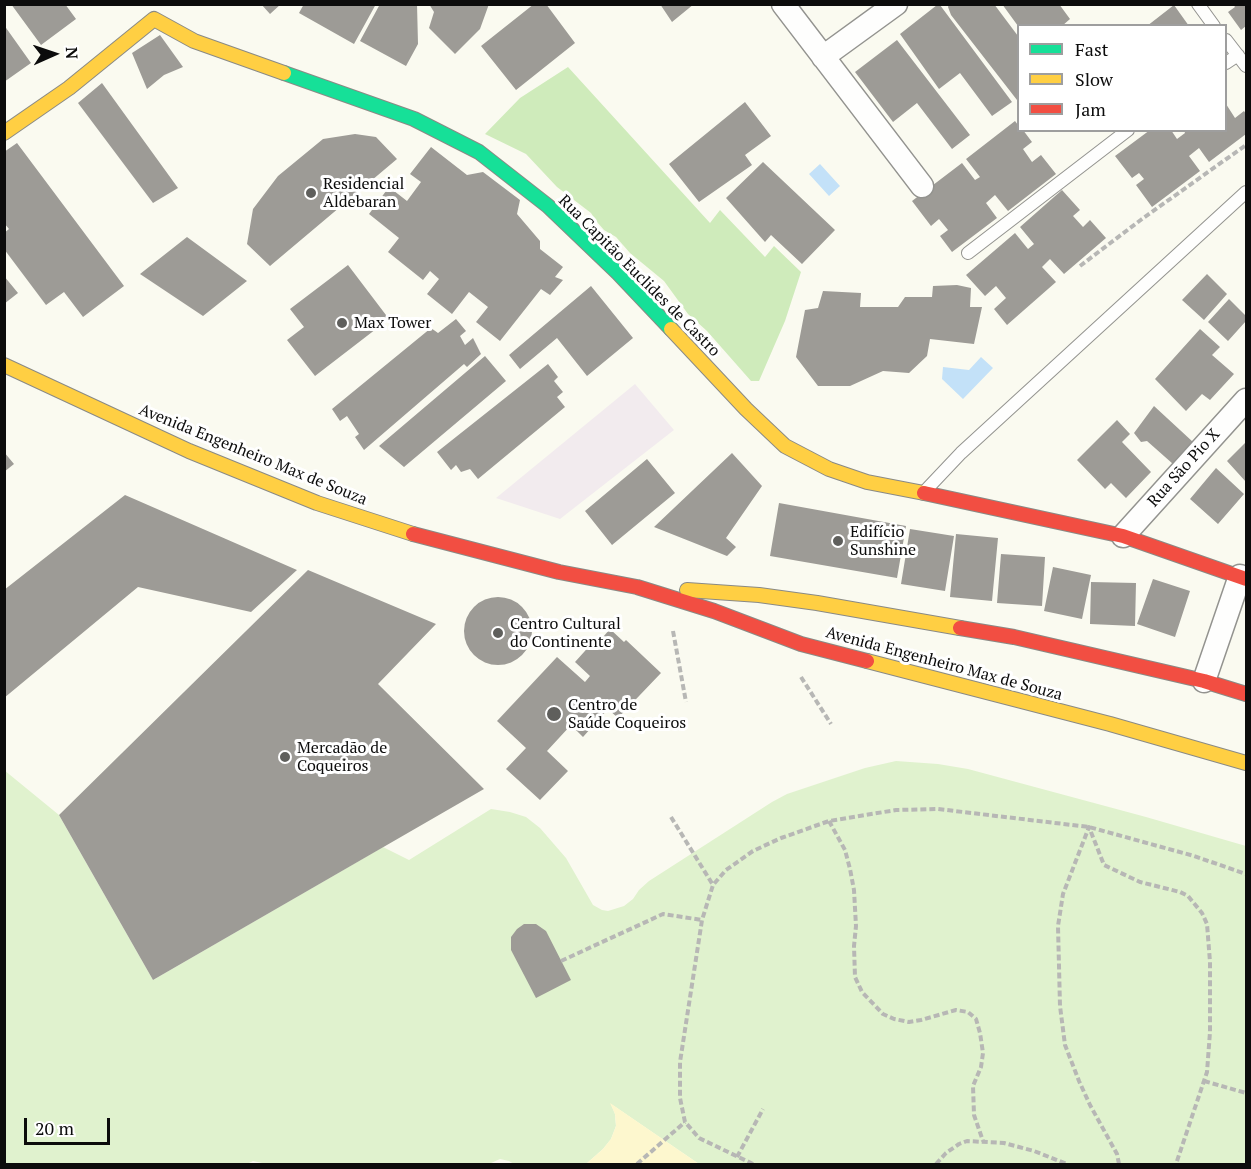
<!DOCTYPE html>
<meta charset="utf-8">
<style>
body{margin:0}
#map{position:relative;width:1251px;height:1169px;overflow:hidden;background:#fafaf0;font-family:"PT Serif",serif}
canvas{display:block}
.frame{position:absolute;inset:0;border:6px solid #0c0c0c;pointer-events:none}
.legend{position:absolute;left:1017px;top:24px;width:210px;height:108px;box-sizing:border-box;background:#fff;border:2px solid #9e9e9e;margin:0;padding:8px 10px;list-style:none;font-size:18px;color:#0c0c0c}
.legend li{display:flex;align-items:center;gap:12px;height:30px}
.legend b{width:30px;border:2px solid #9e9e9e}
.north{position:absolute;left:24px;top:24px;width:60px;height:60px;-webkit-text-stroke:4px #fff;paint-order:stroke;rotate:87deg;font-size:16px;font-weight:700;line-height:24px;text-align:center;color:#0c0c0c}
.north::after{content:'';display:block;margin:auto;width:21px;height:27px;background:#0c0c0c;clip-path:polygon(50% 0,100% 100%,50% 72%,0 100%)}
.scale{position:absolute;left:24px;top:1118px;width:86px;height:27px;box-sizing:border-box;border:3px solid #0c0c0c;border-top:0;padding-left:8px;font-size:18px;line-height:21px;white-space:nowrap;color:#0c0c0c;-webkit-text-stroke:4px #fff;paint-order:stroke}
</style>
<div id="map">
<canvas width="1251" height="1169"></canvas>
<div class="frame"></div>
<ul class="legend">
<li><b style="height:8px;background:#16e098"></b>Fast</li>
<li><b style="height:8px;background:#ffcf43"></b>Slow</li>
<li><b style="height:8px;background:#f24e42"></b>Jam</li>
</ul>
<div class="north">N</div>
<div class="scale">20 m</div>
</div>
<script>
const context = document.querySelector('canvas').getContext('2d');
context.lineJoin = 'round';
function paint(path, color) { context.fillStyle = color; context.fill(path, 'evenodd'); }
const shape = rows => new Path2D(rows.map(r => 'M' + r).join(''));
function stroke(path, color, width, dash) { context.strokeStyle = color; context.lineWidth = width; context.lineCap = dash ? 'butt' : 'round'; context.setLineDash(dash || []); context.stroke(path); }
function label(font, color, halo, rows, align = 'center') {
  context.font = font + ' "PT Serif",serif'; context.lineWidth = 6; context.setLineDash([]); context.textBaseline = 'middle'; context.strokeStyle = halo; context.fillStyle = color; for (const [text, x, y, turn = 0] of rows) {
    context.save(); context.translate(x, y); context.rotate((+turn || 0) * Math.PI / 180); context.textAlign = isNaN(turn) ? turn : align; if (halo) context.strokeText(text, 0, 0); context.fillText(text, 0, 0); context.restore();
  }
}
paint(shape([
 [635,384,674,430,560,519,496,498]
]), '#f2ebee');
paint(shape([
 [896,761,938,764,968,769,1146,817,1246,846,1246,1164,699,1164,611,1104,615,1114,616,1126,611,1139,603,1149,586,1164,514,1164,509,1161,500,1159,489,1164,267,1164,253,1161,247,1164,5,1164,4,770,59,815,153,980,383,847,409,860,491,809,510,812,526,817,540,828,566,858,593,905,602,910,608,911,624,906,633,899,639,890,649,881,772,802,787,794,865,768]
]), '#e0f2ce');
paint(shape([
 [568,67,710,223,720,210,765,257,774,246,801,272,785,321,759,381,751,381,707,331,688,314,664,281,630,253,616,237,604,230,597,222,591,213,557,187,526,154,485,134,520,98]
]), '#cfebbb');
paint(shape([
 [610,1103,699,1164,586,1164,603,1149,611,1139,616,1126,615,1114]
]), '#fdf7ce');
paint(shape([
 [820,164,840,186,829,196,809,174],
 [981,357,993,368,963,399,942,379,943,367,969,370]
]), '#c3e1f8');
paint(shape([
 [11,4,65,4,76,19,41,45],
 [261,4,281,4,270,14],
 [304,4,376,4,354,44,299,13],
 [380,4,417,4,418,44,406,66,360,41],
 [429,4,489,4,480,29,455,54,429,28,434,12],
 [534,4,546,4,575,43,516,90,481,46],
 [660,4,694,4,672,22],
 [949,4,994,4,1018,36,1018,99,1017,100,951,15,948,7],
 [1002,4,1059,4,1070,19,1062,26,1018,26],
 [1233,4,1246,4,1246,26,1241,30,1228,12,1235,7],
 [937,5,940,5,1012,102,992,116,960,73,939,89,900,34],
 [1174,5,1189,26,1147,26],
 [4,25,31,63,4,82],
 [160,35,183,67,164,75,147,89,132,53],
 [897,40,970,135,952,149,917,103,893,122,855,72],
 [102,83,178,188,153,203,78,103],
 [745,102,771,136,745,155,752,165,699,202,669,164],
 [1226,104,1235,118,1244,111,1246,114,1246,134,1209,162,1199,148,1189,156,1200,171,1152,207,1136,185,1144,179,1139,173,1132,178,1115,156,1150,130,1171,130,1177,139,1185,133,1184,130,1226,130],
 [1015,121,1018,125,1018,130,1023,130,1032,142,1023,149,1032,162,1041,155,1056,174,1008,211,995,195,986,203,997,218,952,252,940,236,948,230,939,219,931,226,912,201,962,163,975,180,980,177,966,159],
 [355,134,376,137,397,159,270,266,247,244,253,209,278,176,323,139],
 [17,143,124,286,83,317,64,292,46,305,4,249,4,233,9,229,4,223,4,152],
 [431,147,467,175,483,172,520,200,517,214,540,241,540,249,563,267,555,277,563,280,550,295,541,289,500,341,476,322,488,307,469,292,452,314,427,294,439,279,430,271,423,280,388,252,399,238,369,214,389,187,407,201,421,182,410,174],
 [763,162,835,230,802,264,771,235,765,242,726,198],
 [1062,190,1080,210,1073,216,1083,227,1090,220,1106,238,1064,274,1050,259,1042,267,1056,282,1007,325,994,309,1006,298,996,286,985,296,966,275,1015,233,1028,249,1034,244,1020,227],
 [187,237,247,281,203,316,140,274],
 [348,265,389,319,315,376,287,340,304,327,290,309],
 [1207,274,1227,294,1204,320,1182,300],
 [4,276,18,293,4,304],
 [957,285,971,288,970,307,982,307,974,344,930,339,927,356,909,373,883,371,850,386,818,386,796,357,805,310,818,308,823,291,861,293,860,307,898,307,905,297,932,297,933,286],
 [591,286,633,338,587,376,557,338,520,369,509,355],
 [1229,299,1246,316,1246,321,1228,341,1208,322],
 [456,319,466,331,460,336,465,345,473,338,481,354,467,367,464,364,364,450,355,437,359,434,347,416,340,421,332,409,431,328,438,333],
 [1200,329,1220,347,1212,355,1234,374,1210,400,1202,394,1186,411,1155,379],
 [485,356,506,381,404,467,379,446],
 [548,364,558,377,554,381,563,392,557,397,565,407,478,479,470,469,461,472,456,465,451,470,437,452],
 [1154,406,1193,442,1173,464,1147,441,1141,442,1134,433],
 [1117,420,1130,434,1122,442,1151,472,1126,498,1111,483,1105,489,1077,460],
 [1246,442,1246,482,1227,461],
 [4,452,14,464,4,472],
 [732,453,762,486,726,538,736,547,727,556,654,527],
 [647,459,675,493,612,545,585,511],
 [1216,468,1244,494,1218,524,1190,499],
 [125,495,297,570,251,612,138,587,4,698,4,590],
 [779,503,906,526,897,578,770,556],
 [910,529,954,536,945,591,901,584],
 [956,534,998,538,992,601,950,597],
 [1001,554,1045,557,1042,606,997,603],
 [1053,567,1091,575,1082,619,1044,611],
 [308,570,436,624,378,684,484,789,153,980,59,815],
 [1153,579,1190,591,1175,637,1137,624],
 [1091,582,1136,583,1135,626,1090,624],
 '464 631a34 34 0 1 1 68 0a34 34 0 1 1-68 0Z',
 [610,629,624,642,626,640,661,673,618,718,608,709,583,737,571,725,547,751,568,771,540,800,506,769,526,748,497,721,557,657,585,682,590,676,575,662,593,642,596,645],
 [524,924,536,924,546,931,571,980,536,998,511,950,511,937,517,929]
]), '#9d9b96');
const lane = shape([
 [1198,4,1214,26],
 [1226,40,1246,66],
 [1226,63,1238,55],
 [968,253,1128,130],
 [926,490,961,453,1246,192]
]);
const street = shape([
 [783,4,922,186],
 [823,57,896,4],
 [1123,536,1246,400],
 [1204,681,1240,576]
]);
const fast = shape([
 [284,73,414,119,479,152,548,206,618,273,671,329]
]);
const slow = shape([
 [4,133,69,88,154,19,194,41,284,73],
 [671,329,746,409,785,446,829,469,867,482,924,493],
 [4,365,189,451,317,503,413,534],
 [687,590,759,595,817,603,960,628],
 [867,661,1110,724,1246,763]
]);
const jam = shape([
 [924,493,1123,536,1246,579],
 [413,534,559,572,637,587,714,611,801,644,867,661],
 [960,628,1014,637,1204,681,1246,694]
]);
stroke(lane, '#93938f', 14);
stroke(street, '#93938f', 25);
stroke(fast, '#8a8a85', 16);
stroke(slow, '#8a8a85', 16);
stroke(jam, '#8a8a85', 16);
stroke(shape([
 [1080,266,1142,219,1246,145],
 [673,631,686,702],
 [801,677,831,724],
 [671,817,713,885],
 [829,821,845,850,850,869,854,890,856,926,854,946,855,977,862,992,883,1014,894,1019,909,1022,921,1020,956,1010,968,1012,976,1019,980,1033,983,1053,981,1067,973,1086,974,1115,983,1141],
 [561,961,663,914,702,920],
 [1204,1081,1246,1093],
 [737,1157,763,1109],
 [637,1164,685,1122],
 [753,1164,699,1138,685,1122,680,1098,680,1062,702,920,713,885,726,870,753,851,781,838,829,821,896,810,938,809,1089,827,1194,856,1246,874],
 [936,1164,946,1153,959,1144,967,1141,1004,1143,1034,1151,1067,1164],
 [1119,1164,1117,1154,1090,1105,1079,1081,1065,1045,1060,1006,1058,926,1063,894,1089,827,1104,865,1140,882,1180,892,1188,896,1202,913,1207,924,1210,962,1210,1032,1207,1072,1176,1164]
]), '#b7b7b5', 4, [6, 3]);
stroke(lane, '#fefefd', 12);
stroke(street, '#fefefd', 22);
stroke(fast, '#16e098', 14);
stroke(slow, '#ffcf43', 14);
stroke(jam, '#f24e42', 14);
for (const [x, y, r, color] of [
 [311,193,6,"#5f5f5c"],
 [342,323,6,"#5f5f5c"],
 [838,541,6,"#5f5f5c"],
 [498,633,6,"#5f5f5c"],
 [554,714,8,"#5f5f5c"],
 [285,757,6,"#5f5f5c"]
]) { const dot = new Path2D(); dot.arc(x, y, r, 0, 2 * Math.PI); context.fillStyle = color; context.fill(dot); stroke(dot, '#fff', 2); }
label('16px', '#0c0c0c', '#fff', [
 ["Residencial",323,184],
 ["Aldebaran",323,202],
 ["Max Tower",354,323],
 ["Edifício",850,532],
 ["Sunshine",850,550],
 ["Centro Cultural",510,624],
 ["do Continente",510,642],
 ["Centro de",568,705],
 ["Saúde Coqueiros",568,723],
 ["Mercadão de",297,748],
 ["Coqueiros",297,766]
], 'left');
label('16px', '#0c0c0c', '#fff', [
 ["Rua Capitão Euclides de Castro",639,276,45],
 ["Avenida Engenheiro Max de Souza",253,455,22],
 ["Rua São Pio X",1184,468,-48],
 ["Avenida Engenheiro Max de Souza",944,664,15]
]);
</script>
